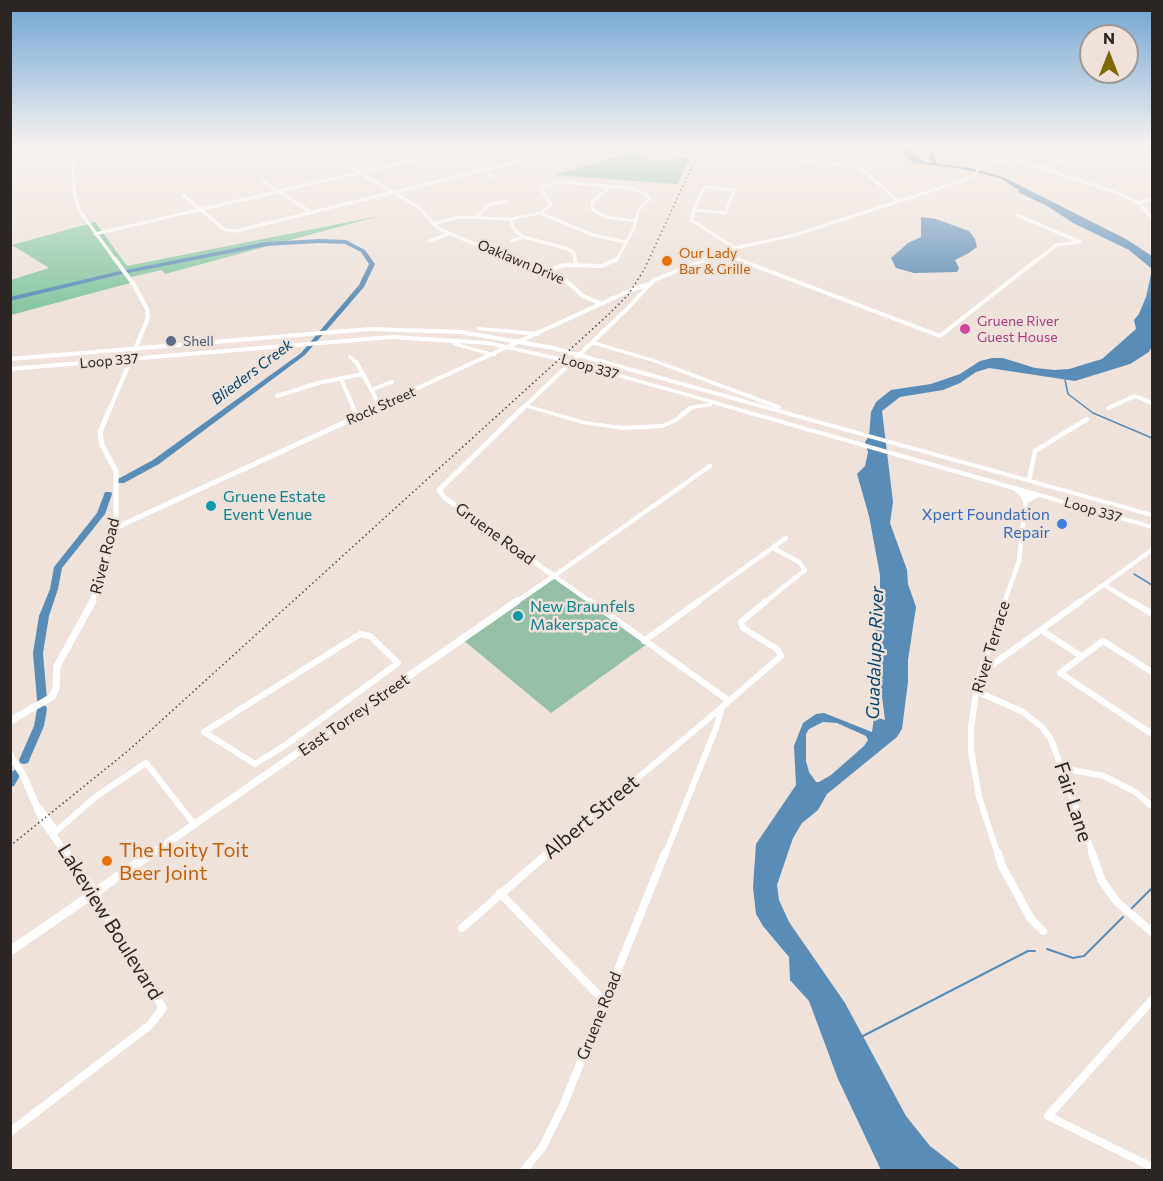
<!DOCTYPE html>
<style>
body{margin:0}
#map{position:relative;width:1163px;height:1181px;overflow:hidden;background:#eee2db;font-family:Commissioner,sans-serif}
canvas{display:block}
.frame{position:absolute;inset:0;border:12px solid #2b2624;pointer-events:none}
.north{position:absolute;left:1079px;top:24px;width:60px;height:60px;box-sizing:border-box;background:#eee2db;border:2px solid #a09792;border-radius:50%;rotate:0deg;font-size:16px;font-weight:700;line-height:24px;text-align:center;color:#2b2624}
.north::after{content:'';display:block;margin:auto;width:21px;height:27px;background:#7f6a02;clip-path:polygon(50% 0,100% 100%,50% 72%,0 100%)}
</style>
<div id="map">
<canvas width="1163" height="1181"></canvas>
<div class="frame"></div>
<div class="north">N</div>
</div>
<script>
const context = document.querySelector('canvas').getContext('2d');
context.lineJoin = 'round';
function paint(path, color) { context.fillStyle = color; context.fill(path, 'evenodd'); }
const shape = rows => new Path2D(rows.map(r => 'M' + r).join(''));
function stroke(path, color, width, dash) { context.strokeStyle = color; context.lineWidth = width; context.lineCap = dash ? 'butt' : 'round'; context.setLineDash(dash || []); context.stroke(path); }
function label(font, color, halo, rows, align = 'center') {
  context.font = font + ' Commissioner,sans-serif'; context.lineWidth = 5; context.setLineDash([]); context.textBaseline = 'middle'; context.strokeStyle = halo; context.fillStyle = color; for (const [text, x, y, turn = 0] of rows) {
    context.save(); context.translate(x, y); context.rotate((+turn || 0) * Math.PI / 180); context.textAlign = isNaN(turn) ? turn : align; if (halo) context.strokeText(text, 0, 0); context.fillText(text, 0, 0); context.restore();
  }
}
paint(shape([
 [554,576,647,644,551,713,462,639]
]), '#96bfa7');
paint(shape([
 [633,152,650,160,690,158,677,184,553,175],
 [379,216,165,274,162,270,131,277,134,282,11,315,11,280,49,268,12,245,95,222,127,266]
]), '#85c6a2');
paint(shape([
 [893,145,905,145,925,162,976,169,1005,178,1126,239,1152,256,1152,346,1149,352,1130,364,1075,381,989,368,976,372,960,383,943,390,900,397,882,411,893,502,890,523,907,570,908,584,916,607,908,660,908,682,902,729,897,737,827,794,818,810,802,823,793,838,777,885,779,900,789,922,845,1003,906,1116,930,1146,961,1170,881,1170,838,1079,809,1001,790,980,789,957,763,926,756,914,753,887,756,844,796,785,794,746,803,723,816,714,824,713,872,732,874,717,885,720,879,673,870,663,880,602,880,575,869,516,857,474,865,466,868,452,865,442,869,436,871,412,876,402,891,390,931,384,960,374,980,361,992,358,1003,358,1035,368,1055,370,1069,369,1102,359,1136,329,1134,320,1139,314,1146,297,1152,269,1129,250,1073,223,1049,207,1018,192,1019,190,1000,178,957,168,913,163],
 [823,722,837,723,866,736,868,740,864,746,831,775,819,782,816,782,809,772,806,761,806,734,809,729],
 [921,217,936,219,969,231,975,239,977,247,969,253,955,260,959,268,957,272,914,273,896,268,891,258,908,243,921,237]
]), '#598cb6');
stroke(shape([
 [1065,380,1068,394,1093,413,1152,438],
 [1134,574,1152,585]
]), '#598cb6', 1.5);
stroke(shape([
 [1131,909,1152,888],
 [1047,949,1073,958,1084,956,1123,917],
 [861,1037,1028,951,1035,951]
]), '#598cb6', 2);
paint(shape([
 [929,145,934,145,936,148,933,157,939,166,935,166,929,157,932,148,929,145],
 [1024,145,1041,148,1047,145,1054,145,1041,150,1024,145],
 [319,239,346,240,365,250,375,264,364,287,305,355,159,464,124,483,118,483,117,481,118,479,153,460,301,353,359,285,369,264,361,252,345,244,319,243,266,246,128,273,126,272,126,270,266,242,319,239],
 [120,271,122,272,122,274,10,301,10,297,120,271],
 [105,492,111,492,112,494,105,514,62,568,58,589,49,616,43,653,47,700,46,703,42,704,38,703,37,700,33,653,39,616,50,589,54,567,97,513,105,492],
 [42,705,46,706,47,709,44,726,28,763,24,764,20,763,19,760,34,726,37,709,38,706,42,705],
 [16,769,20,771,21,774,14,786,10,787,10,773,16,769]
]), '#598cb6');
stroke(shape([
 [538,145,570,159],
 [785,145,801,161,858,166,899,202],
 [1137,145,1152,149],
 [432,147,495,177],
 [1012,159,1010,157,1017,154,1077,151],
 [348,166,418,207,439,229,515,261],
 [263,181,312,213],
 [611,186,593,201,592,209,606,217,636,221],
 [704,187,734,190,725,213,694,210,704,187],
 [183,195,225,230,236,231,585,145],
 [1139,203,1152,199],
 [694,210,691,220,735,248],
 [540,213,593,235,625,242],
 [1017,215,1080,242,1056,245,1036,261],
 [476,217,489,205,507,201],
 [510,219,515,231,524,237,568,249,574,253,575,261],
 [432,224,460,217,510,219,540,213,551,205,541,188,559,182,632,188,649,196,649,200,639,209,634,228,616,261],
 [95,234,478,145],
 [430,241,450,233],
 [512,241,524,237],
 [721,253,741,261]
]), '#fff', 3);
stroke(shape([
 [512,259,564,279,583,296,602,304],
 [575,259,576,264],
 [737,259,940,336,1038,259],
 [546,271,564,265,602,266,617,259],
 [350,357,357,363,380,406],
 [341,379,354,409],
 [371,390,392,382],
 [277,396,318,383,363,374],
 [1108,408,1135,396,1152,403]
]), '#fff', 4);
stroke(shape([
 [353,408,357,416],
 [1029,480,1035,451,1087,419],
 [1104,585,1134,603],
 [592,603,554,576,710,466],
 [696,603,786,538],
 [764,603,805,570,799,562,773,548],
 [1004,603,1019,561,1026,496],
 [1078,603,1152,550]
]), '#fff', 4.5);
stroke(shape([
 [590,601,729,701],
 [1131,601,1152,614],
 [1041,630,1081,656],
 [360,634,370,636,398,663,287,744,255,764,204,732,360,634],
 [644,641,699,601],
 [1152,672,1103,641,1060,673,1152,734],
 [981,673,1081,601],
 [976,691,1023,712,1042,727,1051,739,1093,855],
 [1062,768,1104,776,1137,793,1150,805],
 [54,833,98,795,146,763,195,825],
 [546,855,720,709],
 [665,855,716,728,722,707,781,656,777,649,743,628,741,622,766,601],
 [998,855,979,797,971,750,971,728,978,679,1005,601]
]), '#fff', 6);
stroke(shape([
 [998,853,1002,866,1031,919,1043,931],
 [1092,853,1102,881,1117,902,1152,932],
 [500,893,605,1002],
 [462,928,548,853],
 [1152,1000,1048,1116,1152,1167],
 [10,1132,150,1025,163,1008,102,908,96,894],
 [524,1170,542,1148,563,1106,665,853]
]), '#fff', 8);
stroke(shape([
 [64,145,73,155,74,191,79,210,116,261],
 [1044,168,1069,157,1081,145],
 [703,261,735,248,795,235,955,183,975,175,981,164,1004,160,1022,161,1123,195,1139,203,1152,218]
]), '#fff', 3);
stroke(shape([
 [110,409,148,318,147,309,134,285,115,259],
 [372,409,631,290,649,284],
 [522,409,626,310,654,280,707,259]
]), '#fff', 4);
stroke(shape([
 [113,529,376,408],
 [92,603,116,515,116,471,102,445,100,432,110,408],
 [515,603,554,576,445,498,439,490,523,408]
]), '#fff', 5);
stroke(shape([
 [10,721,52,697,56,688,57,666,93,601],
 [10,755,23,775,43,821,67,855],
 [39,808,54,829,54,833],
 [150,855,517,601]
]), '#fff', 7);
stroke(shape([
 [66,853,96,894],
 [10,951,152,853]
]), '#fff', 9);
paint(shape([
 [370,327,461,330,554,346,775,408,653,362,591,344,590,343,593,341,657,360,781,406,782,407,779,409,1152,513,1152,517,553,350,461,334,370,331,10,361,10,357,370,327],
 [479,327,538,332,541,334,538,336,477,330,477,328,479,327],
 [392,335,488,341,564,358,1152,525,1152,529,1039,497,1029,502,1023,502,1020,496,1013,490,712,404,712,406,693,409,678,421,663,428,623,430,582,424,522,406,525,404,585,421,623,426,662,424,674,419,689,406,710,403,561,361,488,345,457,343,496,354,496,356,492,356,453,345,452,344,454,343,392,339,10,371,10,367,392,335]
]), '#fff');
stroke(shape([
 [10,846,129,750,608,315,628,295,644,270,695,160,713,145]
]), '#4d4744', 1.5, [1.5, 3]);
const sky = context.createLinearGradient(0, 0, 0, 311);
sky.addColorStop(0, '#6fa4d4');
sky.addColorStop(0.47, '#f7f2ef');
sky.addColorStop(1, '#f7f2ef00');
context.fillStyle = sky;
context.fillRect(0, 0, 1163, 311);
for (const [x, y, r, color] of [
 [667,261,6,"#e8710a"],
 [965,329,6,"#d1479c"],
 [171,341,6,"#5c6f8a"],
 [211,506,6,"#0f9aa8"],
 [1062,524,6,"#3f7fe0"],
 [518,616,6,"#0f9aa8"],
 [107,861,6,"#e8710a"]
]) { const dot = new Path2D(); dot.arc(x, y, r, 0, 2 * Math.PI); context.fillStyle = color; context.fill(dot); stroke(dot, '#eee2db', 2); }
label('14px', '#c56008', '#eee2db', [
 ["Our Lady",679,253],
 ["Bar & Grille",679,269]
], 'left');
label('14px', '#2b2624', '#eee2db', [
 ["Oaklawn Drive",521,262,23],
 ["Loop 337",109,361,-5],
 ["Loop 337",590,367,16],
 ["Rock Street",381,406,-24],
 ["Loop 337",1093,510,16]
]);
label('14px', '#b23c85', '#eee2db', [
 ["Gruene River",977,321],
 ["Guest House",977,337]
], 'left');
label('14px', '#4e5e75', '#eee2db', [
 ["Shell",183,341]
], 'left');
label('italic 15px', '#02446d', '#eee2db', [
 ["Blieders Creek",252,372,-37]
]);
label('16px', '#0d838f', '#eee2db', [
 ["Gruene Estate",223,497],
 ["Event Venue",223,515],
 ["New Braunfels",530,607],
 ["Makerspace",530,625]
], 'left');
label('16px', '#366cbe', '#eee2db', [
 ["Xpert Foundation",1050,515],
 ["Repair",1050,533]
], 'right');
label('16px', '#2b2624', '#eee2db', [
 ["Gruene Road",495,534,36],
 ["River Road",105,556,-76],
 ["River Terrace",991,647,-73],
 ["East Torrey Street",354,715,-35],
 ["Gruene Road",599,1016,-68]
]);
label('italic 18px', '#02446d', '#eee2db', [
 ["Guadalupe River",875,653,-88]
]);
label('20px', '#2b2624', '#eee2db', [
 ["Fair Lane",1073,802,72],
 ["Albert Street",591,817,-40],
 ["Lakeview Boulevard",110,922,58]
]);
label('20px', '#c56008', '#eee2db', [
 ["The Hoity Toit",119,850],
 ["Beer Joint",119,873]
], 'left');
</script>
